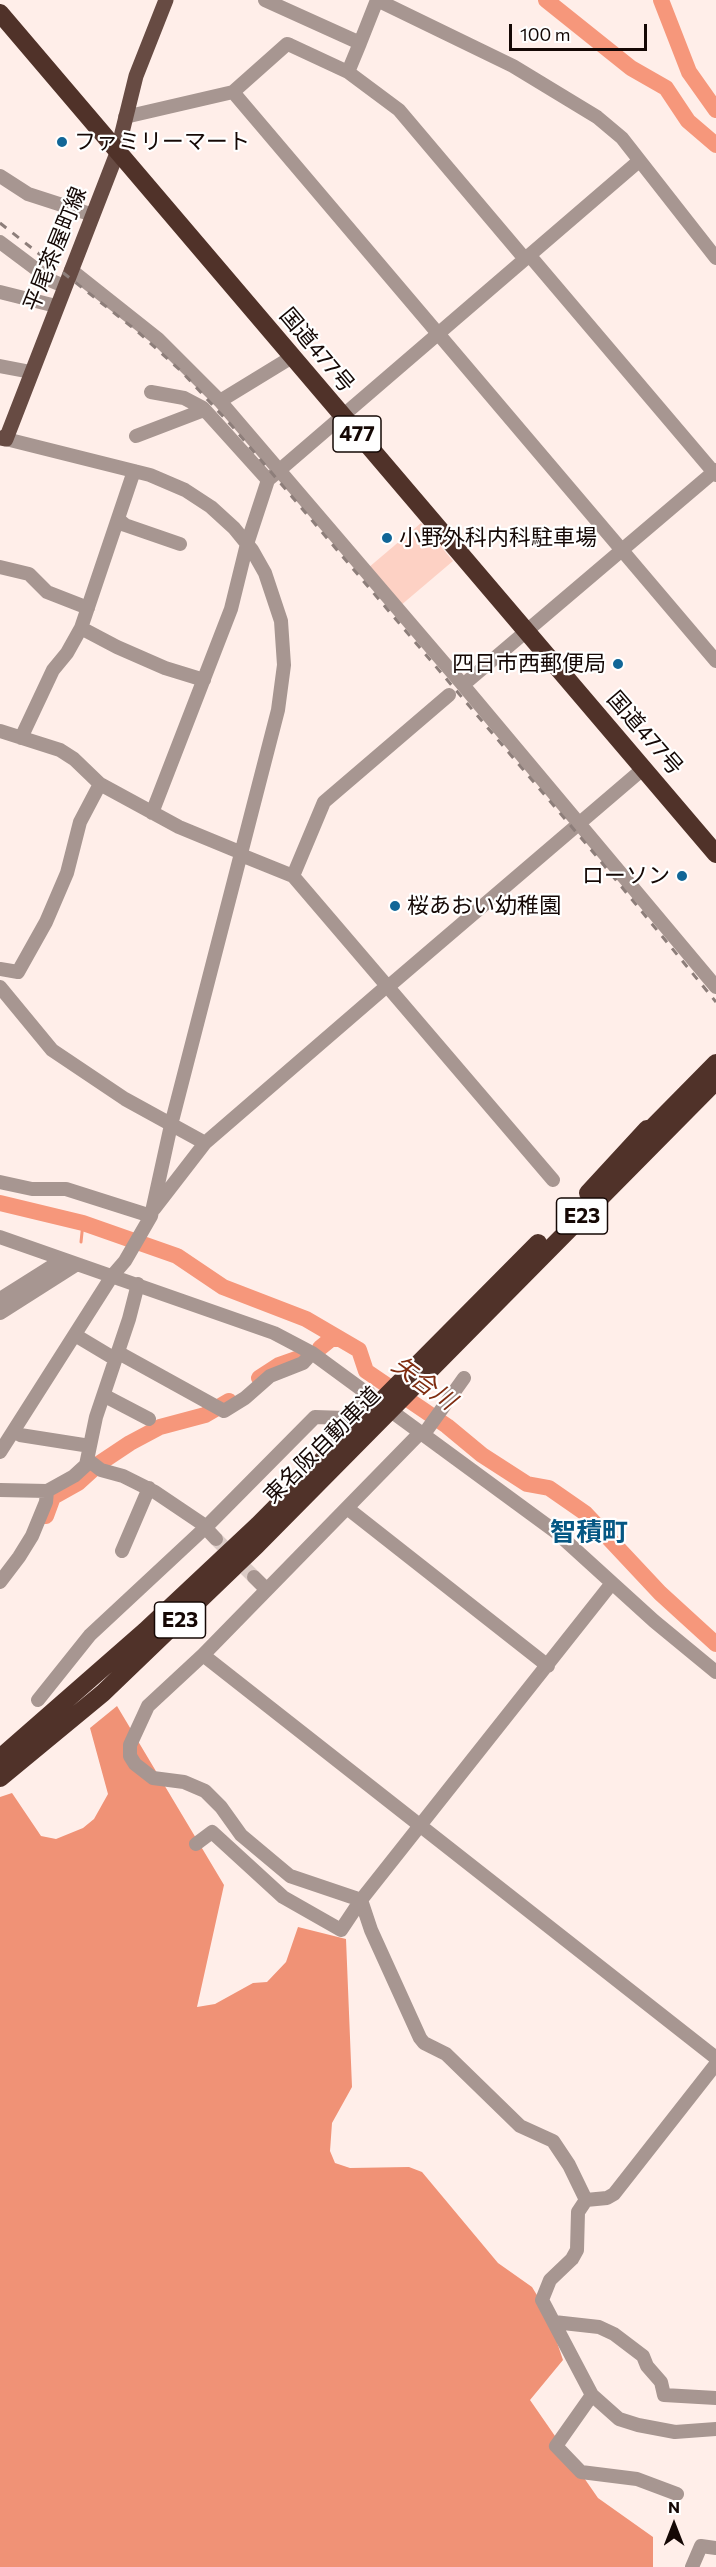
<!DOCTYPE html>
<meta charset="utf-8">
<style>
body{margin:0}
#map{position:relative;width:716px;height:2567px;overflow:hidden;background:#ffeee9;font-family:Commissioner,sans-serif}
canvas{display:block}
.north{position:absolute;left:644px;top:2495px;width:60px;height:60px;-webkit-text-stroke:4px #fff;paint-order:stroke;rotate:0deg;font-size:16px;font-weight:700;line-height:24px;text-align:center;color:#150805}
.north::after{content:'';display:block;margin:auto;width:21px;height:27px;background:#150805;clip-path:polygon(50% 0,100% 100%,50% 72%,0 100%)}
.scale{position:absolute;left:509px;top:24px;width:138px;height:27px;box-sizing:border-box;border:3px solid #150805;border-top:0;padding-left:8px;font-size:18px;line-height:21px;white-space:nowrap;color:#150805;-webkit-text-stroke:4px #fff;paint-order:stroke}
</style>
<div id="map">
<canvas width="716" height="2567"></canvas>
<div class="north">N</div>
<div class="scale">100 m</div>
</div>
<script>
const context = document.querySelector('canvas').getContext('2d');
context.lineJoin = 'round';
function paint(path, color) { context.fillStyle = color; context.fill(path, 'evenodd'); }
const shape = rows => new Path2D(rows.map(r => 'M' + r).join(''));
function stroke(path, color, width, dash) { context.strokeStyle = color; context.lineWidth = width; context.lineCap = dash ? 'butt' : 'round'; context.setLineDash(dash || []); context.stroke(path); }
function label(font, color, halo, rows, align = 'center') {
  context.font = font + ' Commissioner,"Noto Sans JP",sans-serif'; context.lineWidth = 4.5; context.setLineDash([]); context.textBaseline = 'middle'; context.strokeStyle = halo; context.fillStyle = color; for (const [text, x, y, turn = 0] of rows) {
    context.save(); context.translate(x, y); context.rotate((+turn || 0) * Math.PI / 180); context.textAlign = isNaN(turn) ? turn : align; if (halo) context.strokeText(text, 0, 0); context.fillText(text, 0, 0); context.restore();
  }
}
paint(shape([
 [421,523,453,561,400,606,368,568]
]), '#fdd1c4');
paint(shape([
 [117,1706,224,1885,197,2007,215,2004,253,1983,267,1982,286,1962,298,1927,346,1939,352,2087,332,2123,330,2151,335,2163,350,2168,409,2167,422,2172,498,2263,532,2287,546,2310,563,2360,530,2400,598,2498,653,2537,653,2567,0,2567,0,1797,12,1793,41,1836,56,1839,83,1828,94,1819,108,1794,90,1728]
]), '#f09276');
stroke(shape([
 [81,1242,83,1223]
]), '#f6977b', 3);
stroke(shape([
 [546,0,631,68,666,88,688,121,716,145],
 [661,0,689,72,716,110],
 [0,1203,83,1223,177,1256,223,1287,306,1319,359,1350,366,1371,447,1426,482,1455,527,1484,549,1488,585,1513,660,1593,716,1644],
 [320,1348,331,1339,340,1339],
 [259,1378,279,1365,296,1359],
 [46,1516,53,1497,78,1483,100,1463,130,1443,160,1427,205,1415,229,1401]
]), '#f6977b', 16);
stroke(shape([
 [216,1539,254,1577]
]), '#dcccc7', 14, [14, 7]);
stroke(shape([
 [265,0,360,43,348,72],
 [377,0,513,66,597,117,622,138,716,258],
 [360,43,377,0],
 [233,92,716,661],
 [125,117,233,92,287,44,290,45,348,72,399,110,525,259],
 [0,176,28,194,93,215],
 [0,242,52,281,64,286],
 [530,256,716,475],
 [71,270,158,339,220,401,463,685,716,470],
 [0,292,56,306],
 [0,366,31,372],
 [151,392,184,398,203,408,268,480],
 [220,401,292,357],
 [136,436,204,410],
 [119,520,125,525,180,544],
 [0,567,29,574,47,592,88,608],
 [81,628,117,647,165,668,204,680],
 [463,685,716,987],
 [0,731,60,750,74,759,100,784,179,827,242,853],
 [21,738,53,670,67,653,81,628,134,471],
 [152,813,231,609,247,544,268,480,639,161],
 [241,855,293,876,553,1180],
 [293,876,324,802,449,695],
 [0,969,18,972,46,922,67,873,80,822,100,784],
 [389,986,644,768],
 [0,987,52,1050,125,1099,205,1143],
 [0,1182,32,1189,66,1189,151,1216],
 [154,1209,205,1143,388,985],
 [0,1237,274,1333,312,1353,556,1532,654,1621,716,1672],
 [0,1299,62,1260],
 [0,1313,77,1264],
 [75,1335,110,1356,117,1357],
 [119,1353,224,1411,245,1398,270,1376,303,1363,312,1353],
 [105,1396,149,1419],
 [421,1432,203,1655,716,2058],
 [424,1434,464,1378],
 [20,1435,90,1446],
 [0,1452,112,1276,125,1261,151,1216,171,1125,278,710,284,665,281,621,265,573,252,550,234,528,211,507,185,490,150,475,6,439],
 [88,1460,101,1470,123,1476,155,1492,201,1523,216,1539],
 [0,1490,47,1491,74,1476,86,1465,96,1417,129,1319,138,1284],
 [347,1508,548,1666],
 [122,1551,149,1488],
 [254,1577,266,1589],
 [0,1582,19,1557,32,1536,46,1502,47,1491],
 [203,1655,148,1706,130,1745,130,1756,135,1764,153,1778,184,1782,205,1791,221,1807,241,1835,290,1876,361,1900],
 [38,1700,90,1635,206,1527,315,1417,346,1418,369,1393],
 [196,1844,212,1832,283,1897,341,1930,361,1900,612,1583],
 [361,1900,371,1930,420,2038,424,2043,446,2054,520,2126,553,2141,569,2165,586,2200,607,2198,614,2194,716,2064],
 [586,2200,578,2212,577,2250,572,2259,550,2280,542,2300,592,2395,619,2419,638,2425,675,2432,716,2429],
 [554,2322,599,2327,614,2334,643,2356,647,2366,661,2382,664,2395,716,2398],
 [592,2395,556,2446,581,2472,637,2479,677,2494],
 [692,2567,701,2546,716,2548]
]), '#a79691', 14);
stroke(shape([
 [0,438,6,439,117,153,136,76,166,0]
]), '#674b43', 15);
stroke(shape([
 [0,13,716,854],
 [642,1138,716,1063],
 [588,1193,647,1129],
 [0,1758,145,1631,258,1525,538,1243],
 [0,1778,103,1693,257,1545,716,1081]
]), '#503229', 18);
stroke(shape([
 [0,223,137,331,182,372,232,426,593,852,716,1002]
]), '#8d7e7a', 3, [8, 8]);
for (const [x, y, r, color] of [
 [62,142,6,"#116697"],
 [387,538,6,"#116697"],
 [618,664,6,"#116697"],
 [682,876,6,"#116697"],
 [395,906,6,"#116697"]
]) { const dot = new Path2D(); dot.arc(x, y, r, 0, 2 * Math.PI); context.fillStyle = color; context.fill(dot); stroke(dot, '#fff', 2); }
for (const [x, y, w] of [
 [357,434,48],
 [582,1216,51],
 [180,1620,51]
]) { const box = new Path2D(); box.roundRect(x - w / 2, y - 18, w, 36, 4.5); context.fillStyle = '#fff'; context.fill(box); stroke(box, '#150805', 1.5); }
label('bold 21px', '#150805', null, [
 ["477",357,434],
 ["E23",582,1216],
 ["E23",180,1620]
]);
label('22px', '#150805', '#fff', [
 ["ファミリーマート",74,142],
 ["小野外科内科駐車場",399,538],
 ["四日市西郵便局",606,664,"right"],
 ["ローソン",670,876,"right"],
 ["桜あおい幼稚園",407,906]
], 'left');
label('22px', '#150805', '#fff', [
 ["平尾茶屋町線",55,249,-68],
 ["国道477号",317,350,50],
 ["国道477号",645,733,49],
 ["東名阪自動車道",322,1445,-45]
]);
label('italic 24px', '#7f2c10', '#fff', [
 ["矢合川",424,1383,36]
]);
label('bold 26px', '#055783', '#fff', [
 ["智積町",589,1532]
]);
</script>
